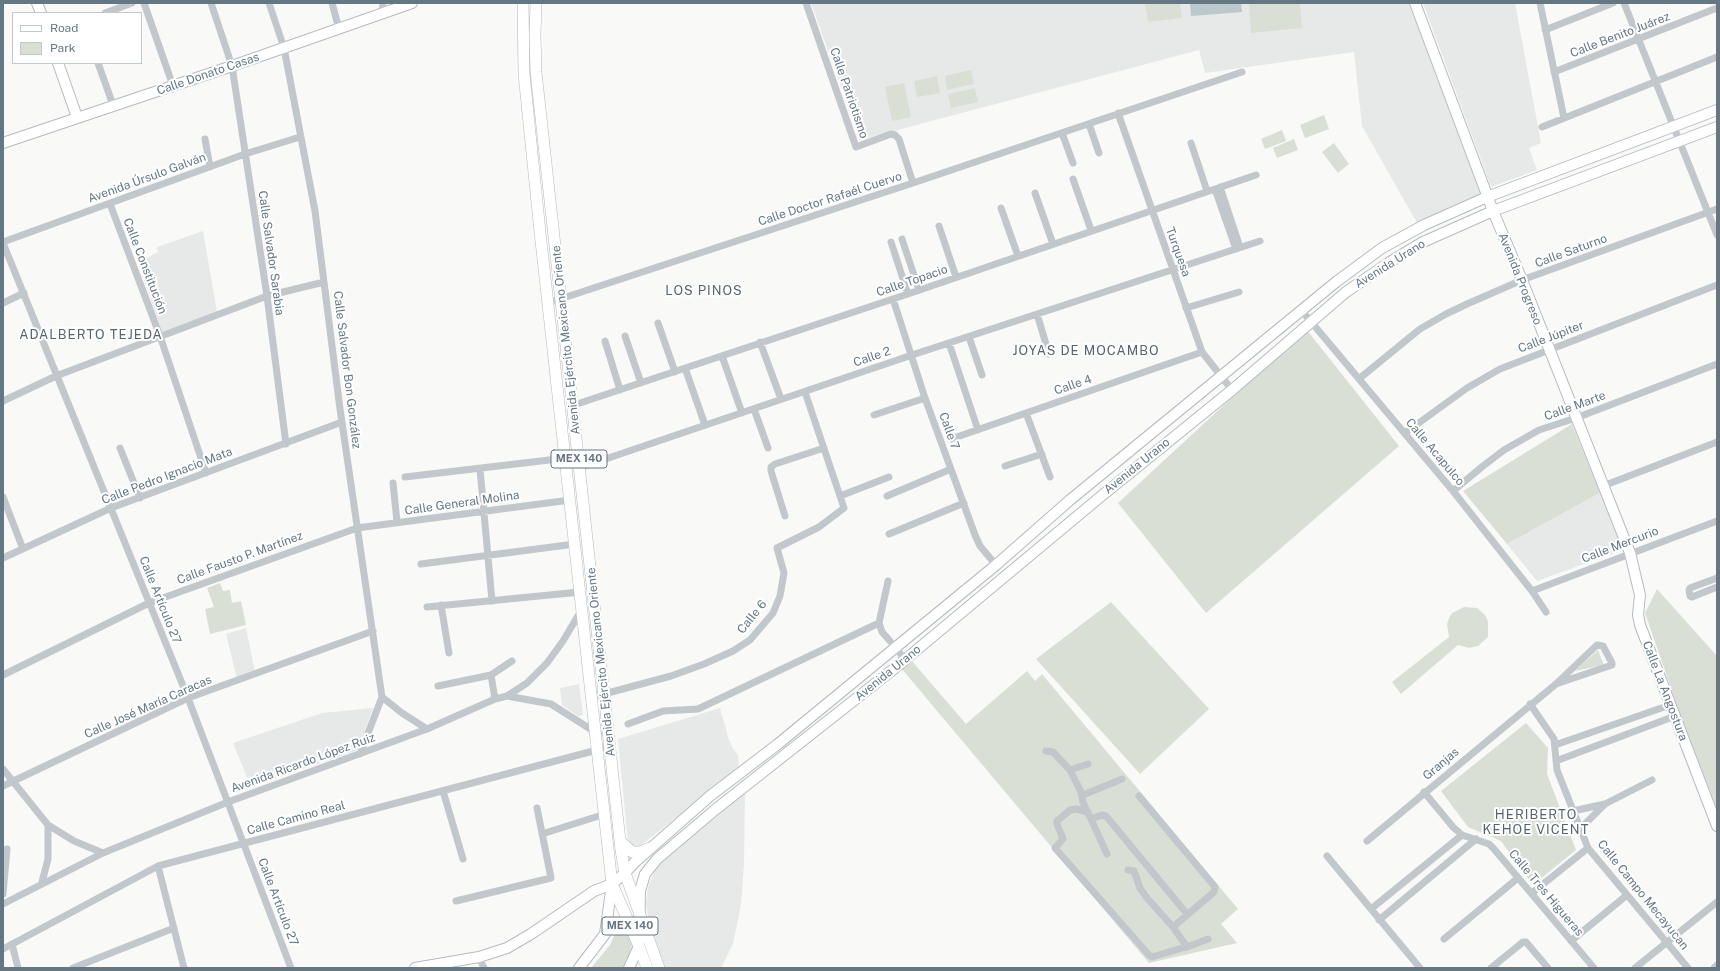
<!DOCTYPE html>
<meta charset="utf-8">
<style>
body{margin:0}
#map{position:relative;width:1720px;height:971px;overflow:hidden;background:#f9f9f7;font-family:"Public Sans",sans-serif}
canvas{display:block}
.frame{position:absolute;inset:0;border:4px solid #647783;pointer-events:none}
.legend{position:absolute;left:12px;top:12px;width:130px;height:52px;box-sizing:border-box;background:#fff;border:1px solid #c1c9cd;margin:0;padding:5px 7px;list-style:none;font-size:12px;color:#647783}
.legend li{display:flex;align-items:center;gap:8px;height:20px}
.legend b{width:20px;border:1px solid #c1c9cd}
</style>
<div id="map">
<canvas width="1720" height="971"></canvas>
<div class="frame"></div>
<ul class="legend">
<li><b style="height:5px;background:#fff"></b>Road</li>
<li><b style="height:11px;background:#dadfd6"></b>Park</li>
</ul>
</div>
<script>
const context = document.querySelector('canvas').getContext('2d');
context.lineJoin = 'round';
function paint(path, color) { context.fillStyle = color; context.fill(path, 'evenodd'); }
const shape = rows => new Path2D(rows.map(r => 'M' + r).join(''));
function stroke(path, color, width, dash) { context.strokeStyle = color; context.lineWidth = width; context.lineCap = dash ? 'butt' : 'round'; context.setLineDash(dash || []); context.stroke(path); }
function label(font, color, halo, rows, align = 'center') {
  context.font = font + ' "Public Sans",sans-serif'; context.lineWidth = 4; context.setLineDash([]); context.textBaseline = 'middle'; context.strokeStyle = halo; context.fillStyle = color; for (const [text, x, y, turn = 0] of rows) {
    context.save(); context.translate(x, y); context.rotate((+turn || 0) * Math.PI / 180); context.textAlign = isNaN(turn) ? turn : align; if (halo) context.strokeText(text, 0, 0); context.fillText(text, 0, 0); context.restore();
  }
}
paint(shape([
 [811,3,1409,3,1484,197,1417,223,1362,126,1354,52,1205,73,1199,50,860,140],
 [1423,3,1515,3,1541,143,1529,148,1537,170,1491,187],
 [203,231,217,312,162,332,138,263,158,252,157,247],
 [1600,493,1623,550,1537,581,1507,544],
 [246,628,255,672,237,679,226,634],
 [579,684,583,715,578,716,562,705,560,688],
 [373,708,358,750,251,787,233,743,322,713],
 [720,708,729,740,733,749,738,755,739,768,639,847,633,847,628,843,618,739],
 [745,790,744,865,741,904,733,944,721,968,665,968,649,923,646,904,648,887,655,870,667,854]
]), '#e7e9e8');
paint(shape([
 [1145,3,1180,3,1182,18,1148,22],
 [1249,3,1300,3,1302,28,1251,33],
 [971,70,974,84,947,90,945,76],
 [937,76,940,93,917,97,914,81],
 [904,83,911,117,892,121,885,87],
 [975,88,978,102,951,108,948,94],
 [1324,115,1329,129,1305,138,1300,125],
 [1282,130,1286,141,1265,149,1261,139],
 [1294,139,1298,150,1277,158,1273,148],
 [1334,143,1349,164,1338,173,1322,152],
 [1306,329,1399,446,1206,613,1118,503],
 [1572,424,1600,493,1507,544,1463,491],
 [220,583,223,591,230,590,232,603,241,601,246,625,210,634,205,609,214,607,207,588],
 [1657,589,1717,656,1717,809,1680,714,1645,613],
 [1111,602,1209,709,1140,774,1036,659],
 [1464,607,1477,608,1485,615,1488,621,1488,637,1478,646,1469,648,1458,645,1401,694,1392,682,1449,637,1447,624,1449,618,1452,613],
 [1598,650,1604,665,1575,671],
 [911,660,966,724,1027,671,1035,681,1042,674,1238,909,1221,924,1237,943,1149,963,901,668],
 [1526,723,1548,748,1547,774,1576,850,1533,885,1501,841,1468,827,1441,791],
 [620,915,622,915,632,945,626,964,622,968,591,968,610,945,615,934]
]), '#dadfd6');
paint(shape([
 [1190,3,1241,3,1242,12,1191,16]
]), '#bbc8cc');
const secondary = shape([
 [37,3,41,13],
 [1415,3,1493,211,1522,280,1630,553,1640,595,1638,615,1640,625,1717,826],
 [58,63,77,117],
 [3,143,232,66,412,3],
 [415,968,479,957,507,948,531,934,594,891,612,884],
 [579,968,605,934,612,884,625,873,635,862,710,796,778,744,996,565,1070,500,1336,282,1382,248,1424,225,1487,197,1717,110],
 [629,968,639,946,640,891,645,874,657,859,716,809,895,668,1099,498,1232,390,1346,292,1390,262,1423,242,1493,211,1717,127]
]);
const primary = shape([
 [523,3,524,74,540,232,612,884,639,946,647,968],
 [536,3,535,35,536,72,621,850,625,873,659,968],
 [621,842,632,852,640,852,650,848]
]);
stroke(secondary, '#b5bbc0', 12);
stroke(primary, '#b6bbbf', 12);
stroke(shape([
 [144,3,173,86],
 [211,3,232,66,267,296,286,444],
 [269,3,284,48,315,211,340,409,382,697,360,754],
 [332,3,339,29],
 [806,3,856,147,891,134,895,135,899,139,913,183],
 [1540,3,1564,118],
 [1624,3,1717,235],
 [105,13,132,3],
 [382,13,383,3],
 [1545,30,1613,3],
 [98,63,113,105],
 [1554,72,1717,8],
 [1118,113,1202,352,1232,390],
 [1089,124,1099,153],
 [1542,127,1717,57],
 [1062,133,1073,163],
 [205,139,210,167],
 [1191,143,1207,191],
 [1073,179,1091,230],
 [1220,187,1240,247],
 [1215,189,1236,249],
 [1035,193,1053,244],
 [110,204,160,336,206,473],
 [1001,208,1018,256],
 [939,226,956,277],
 [902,239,919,290],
 [3,242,245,154,300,137],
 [891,242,908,294],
 [3,243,188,698,291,968],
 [893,299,925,398,975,535,980,546,996,565],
 [3,303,24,293],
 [548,303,913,183,1242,72],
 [1186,308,1239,292],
 [1302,311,1453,491,1532,591,1546,612],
 [1037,314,1049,354],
 [658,323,675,372],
 [625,336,641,383],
 [969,337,982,375],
 [605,341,620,390],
 [760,342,781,399],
 [949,343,978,430],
 [722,356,742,413],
 [685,368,705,425],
 [1360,378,1420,329,1446,314,1467,304,1522,280,1717,209],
 [3,401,56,376,267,296,324,282],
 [574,405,908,294,1256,175],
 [754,409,768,448],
 [1026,413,1050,477],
 [874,415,925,398],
 [1405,433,1467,388,1500,369,1717,285],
 [951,439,1202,352],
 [120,448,140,498],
 [1005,466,1042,454],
 [579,468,912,355,1260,241],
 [480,469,492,601],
 [405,477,566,458],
 [393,483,397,522],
 [1603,486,1717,442],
 [1453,491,1483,466,1504,450,1539,430,1576,418,1717,364],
 [840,496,889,477],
 [887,496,951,469],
 [3,497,23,549],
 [785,516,771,471,771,467,775,464,824,448],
 [889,534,964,503],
 [3,558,111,508,342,422],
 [421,564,575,544],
 [1717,578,1690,588,1689,590,1690,596,1692,597,1717,587],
 [888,581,879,623,882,632,890,641],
 [1532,591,1717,521],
 [441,605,449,653],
 [427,607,580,592],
 [893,644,905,660],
 [3,675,149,603,357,528,570,500],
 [491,675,495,699],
 [438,686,491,675,512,661],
 [507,696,551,704,595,732,608,732],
 [591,696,604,694,671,676,704,664,733,651,750,640,773,613,780,596,784,573,777,548,819,527,844,508,805,392],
 [382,697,402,713,427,729],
 [1530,704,1554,739,1557,770,1588,848,1688,968],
 [628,724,663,711,698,709,879,623],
 [1555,745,1670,705],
 [1046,751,1053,752,1070,770,1081,792,1083,803,1091,819,1102,815,1106,816,1187,914],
 [1556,761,1675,716],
 [3,769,48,825,74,841,103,853],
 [1070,770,1088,764],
 [3,786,188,698,373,631],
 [443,791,463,859],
 [1424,792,1453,827,1462,835,1489,844,1494,849,1594,968],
 [1083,795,1122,779],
 [1573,811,1605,804,1652,780],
 [1088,812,1076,809,1070,810,1057,821,1057,824,1063,839,1055,848,1149,955,1152,957,1182,948,1187,947,1173,927,1214,892,1215,887,1139,796],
 [1091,819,1107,854],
 [1581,828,1605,804],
 [542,834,605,814],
 [1367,841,1556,684,1597,645,1603,646,1612,663,1612,665,1556,684],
 [1327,856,1420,968],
 [158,866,184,968],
 [1128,870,1134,871,1140,888,1147,898,1173,927],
 [42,882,48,859,48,825],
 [1532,893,1588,848],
 [3,894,7,849],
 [456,901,551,878,537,808],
 [3,904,103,853,228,802,427,729,495,699,507,696,527,683,547,663,563,641,582,609],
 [1371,909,1462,835],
 [1379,920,1476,839],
 [1444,939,1518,878],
 [1571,941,1627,895],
 [12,944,18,968],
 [1187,947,1208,939],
 [3,949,158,866,597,750,610,748],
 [479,957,484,968],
 [73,968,174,928],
 [1491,968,1523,942,1526,942,1548,968],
 [1635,968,1717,902],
 [1714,968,1717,965]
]), '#c2c7cb', 7);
stroke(secondary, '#fff', 10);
stroke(primary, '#fff', 11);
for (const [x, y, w] of [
 [579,459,56],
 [630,926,56]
]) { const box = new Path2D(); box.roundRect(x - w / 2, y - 9, w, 18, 3); context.fillStyle = '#fff'; context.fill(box); stroke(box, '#647783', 1); }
label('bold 11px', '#647783', null, [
 ["MEX 140",579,459],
 ["MEX 140",630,926]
]);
label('12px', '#647783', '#fff', [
 ["Calle Benito Juárez",1620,35,-21],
 ["Calle Donato Casas",208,74,-19],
 ["Calle Patriotismo",849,93,71],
 ["Avenida Úrsulo Galván",147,178,-20],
 ["Calle Doctor Rafaél Cuervo",830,199,-18],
 ["Calle Saturno",1571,251,-20],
 ["Turquesa",1178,252,70],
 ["Calle Salvador Sarabia",271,253,82],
 ["Avenida Urano",1390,264,-32],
 ["Calle Constitución",145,266,69],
 ["Avenida Progreso",1520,279,68],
 ["Calle Topacio",912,281,-19],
 ["Calle Júpiter",1551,337,-21],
 ["Avenida Ejército Mexicano Oriente",566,340,-96],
 ["Calle 2",872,357,-19],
 ["Calle Salvador Bon González",347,370,83],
 ["Calle 4",1073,385,-19],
 ["Calle Marte",1575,406,-20],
 ["Calle 7",949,431,70],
 ["Calle Acapulco",1435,452,50],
 ["Avenida Urano",1137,466,-39],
 ["Calle Pedro Ignacio Mata",167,476,-21],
 ["Calle General Molina",462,503,-8],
 ["Calle Mercurio",1620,545,-21],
 ["Calle Fausto P. Martínez",240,558,-20],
 ["Calle Artículo 27",160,600,68],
 ["Calle 6",752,617,-51],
 ["Avenida Ejército Mexicano Oriente",601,662,-96],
 ["Avenida Urano",888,673,-39],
 ["Calle La Angostura",1665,691,69],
 ["Calle José María Caracas",148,707,-24],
 ["Avenida Ricardo López Ruiz",303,763,-20],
 ["Granjas",1441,764,-40],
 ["Calle Camino Real",296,818,-15],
 ["Calle Tres Higueras",1546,893,50],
 ["Calle Campo Mecayucan",1643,895,51],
 ["Calle Artículo 27",278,902,69]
]);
context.letterSpacing = '1px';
label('13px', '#56646e', '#fff', [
 ["LOS PINOS",704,291],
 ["ADALBERTO TEJEDA",91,335],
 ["JOYAS DE MOCAMBO",1086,351],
 ["HERIBERTO",1536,815],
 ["KEHOE VICENT",1536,830]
]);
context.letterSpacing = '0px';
</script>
